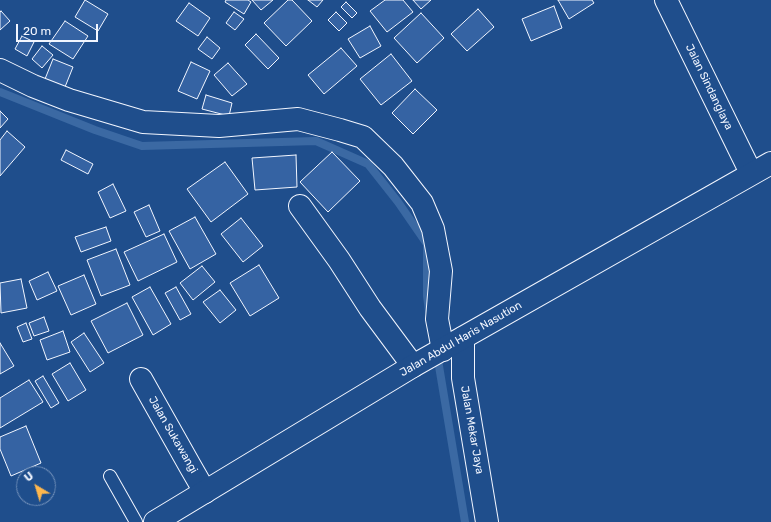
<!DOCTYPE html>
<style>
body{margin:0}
#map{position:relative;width:771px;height:522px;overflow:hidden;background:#1f4e8c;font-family:Rubik,sans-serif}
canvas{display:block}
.north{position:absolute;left:16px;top:466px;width:40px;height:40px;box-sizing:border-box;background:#1f4e8c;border:1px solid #7391ba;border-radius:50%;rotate:322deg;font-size:11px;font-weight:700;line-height:16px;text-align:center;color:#f2f6ff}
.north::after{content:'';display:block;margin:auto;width:14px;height:18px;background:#ffb74d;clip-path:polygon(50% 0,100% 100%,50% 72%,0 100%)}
.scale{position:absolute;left:16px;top:24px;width:82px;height:18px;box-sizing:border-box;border:2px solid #f2f6ff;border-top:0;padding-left:5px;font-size:12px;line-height:14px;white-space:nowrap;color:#f2f6ff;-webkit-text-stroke:3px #1f4e8c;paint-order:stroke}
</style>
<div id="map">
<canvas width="771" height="522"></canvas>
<div class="north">U</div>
<div class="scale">20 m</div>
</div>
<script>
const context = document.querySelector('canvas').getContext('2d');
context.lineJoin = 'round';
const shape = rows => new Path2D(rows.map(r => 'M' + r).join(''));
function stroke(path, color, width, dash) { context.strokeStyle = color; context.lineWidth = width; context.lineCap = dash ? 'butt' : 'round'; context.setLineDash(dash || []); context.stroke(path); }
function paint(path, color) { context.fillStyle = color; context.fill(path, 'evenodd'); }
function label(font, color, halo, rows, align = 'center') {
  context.font = font + ' Rubik,sans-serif'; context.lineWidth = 3; context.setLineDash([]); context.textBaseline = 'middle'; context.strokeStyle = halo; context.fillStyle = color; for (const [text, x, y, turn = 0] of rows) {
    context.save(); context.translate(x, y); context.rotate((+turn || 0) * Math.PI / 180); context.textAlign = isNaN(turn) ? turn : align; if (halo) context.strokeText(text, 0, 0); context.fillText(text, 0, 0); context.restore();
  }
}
stroke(shape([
 [0,92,95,130,142,146,316,141,368,164,398,202,427,244,427,296,429,311],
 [437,354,465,522]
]), '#3b69a3', 8);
const building = shape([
 [85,0,108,14,98,31,75,17,85,0],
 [226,0,248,0,251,2,244,14,225,2,226,0],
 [252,0,273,0,261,10,252,0],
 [288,0,292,0,312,21,286,46,264,23,288,0],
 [308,0,323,0,317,7,308,0],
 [385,0,403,0,413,12,387,32,370,11,385,0],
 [413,0,431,0,421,9,413,0],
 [558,0,592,0,594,3,569,19,558,0],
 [346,2,357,13,352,18,341,7,346,2],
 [189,3,210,18,198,36,176,21,189,3],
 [554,6,562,28,531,41,522,19,554,6],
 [478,9,494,27,467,51,451,34,478,9],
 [1,11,10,21,0,30,0,12,1,11],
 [234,12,244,19,235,30,226,23,234,12],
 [336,12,347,23,339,31,328,20,336,12],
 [421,13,444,38,417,63,394,38,421,13],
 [65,21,88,36,73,59,49,44,65,21],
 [370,26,381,46,360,58,348,39,370,26],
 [256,34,279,58,268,69,245,45,256,34],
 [22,36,34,42,27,56,15,49,22,36],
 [207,37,220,48,212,59,198,49,207,37],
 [42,46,53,55,42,68,32,59,42,46],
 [341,48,357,66,324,94,308,75,341,48],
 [391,54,412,81,381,105,360,79,391,54],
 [53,59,73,67,65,87,45,79,53,59],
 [191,62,210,71,197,99,178,91,191,62],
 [228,63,247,84,232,96,214,75,228,63],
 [415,89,437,110,413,134,392,113,415,89],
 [206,95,232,103,229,116,202,109,206,95],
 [0,111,8,119,0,128,0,111],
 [7,131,25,147,0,176,0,140,7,131],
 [66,150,93,164,88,174,61,160,66,150],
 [332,152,360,181,328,212,300,182,332,152],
 [296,155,297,187,255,190,252,158,296,155],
 [225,162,248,194,211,222,187,189,225,162],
 [113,184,126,211,110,218,98,192,113,184],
 [149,205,160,231,146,237,134,212,149,205],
 [195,217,216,254,190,269,169,231,195,217],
 [241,218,263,246,243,262,221,234,241,218],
 [106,227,111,241,81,252,75,237,106,227],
 [164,234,177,262,138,281,124,252,164,234],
 [116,249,130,285,101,296,87,260,116,249],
 [259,265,279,298,250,316,230,283,259,265],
 [202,266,215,282,193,300,180,283,202,266],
 [48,272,57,291,37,300,29,281,48,272],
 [84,275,96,304,71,315,58,286,84,275],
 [21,279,27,308,1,313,0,283,21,279],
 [150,287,171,324,153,335,132,297,150,287],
 [176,287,191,314,180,320,165,293,176,287],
 [220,290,236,310,220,323,203,302,220,290],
 [127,303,143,335,108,353,91,321,127,303],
 [44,317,49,331,34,336,29,323,44,317],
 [26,323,32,339,23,342,17,327,26,323],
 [63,331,70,352,47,360,40,340,63,331],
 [84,333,104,363,90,372,71,342,84,333],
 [0,343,14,366,0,374,0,343],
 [70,363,86,390,68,401,52,374,70,363],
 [43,376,59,403,51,408,35,381,43,376],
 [29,380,43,402,0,428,0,398,29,380],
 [26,426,41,463,11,476,0,449,0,437,26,426]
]);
paint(building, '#3563a3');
stroke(building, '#f2f6ff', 1);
const lane = shape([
 [110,476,136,522]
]);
const street = shape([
 [0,70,33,86,69,100,143,122,219,126,298,119,340,130,363,137,393,166,422,203,433,229,441,271,437,319,443,350],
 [300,206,339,260,370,308,413,366],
 [463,338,463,378,487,522],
 [141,379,190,466,205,492]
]);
const secondary = shape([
 [666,0,751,173]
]);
const highway = shape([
 [155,522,413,366,771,163]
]);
stroke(lane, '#f2f6ff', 14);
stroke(street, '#f2f6ff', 24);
stroke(secondary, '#f2f6ff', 24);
stroke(highway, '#f2f6ff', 24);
stroke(lane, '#1f4e8c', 12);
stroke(street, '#1f4e8c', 22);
stroke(secondary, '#1f4e8c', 22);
stroke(highway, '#1f4e8c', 22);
label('11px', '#f2f6ff', '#1f4e8c', [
 ["Jalan Sindanglaya",709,87,64],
 ["Jalan Abdul Haris Nasution",461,339,-30],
 ["Jalan Mekar Jaya",472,430,80],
 ["Jalan Sukawangi",173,435,60]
]);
</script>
